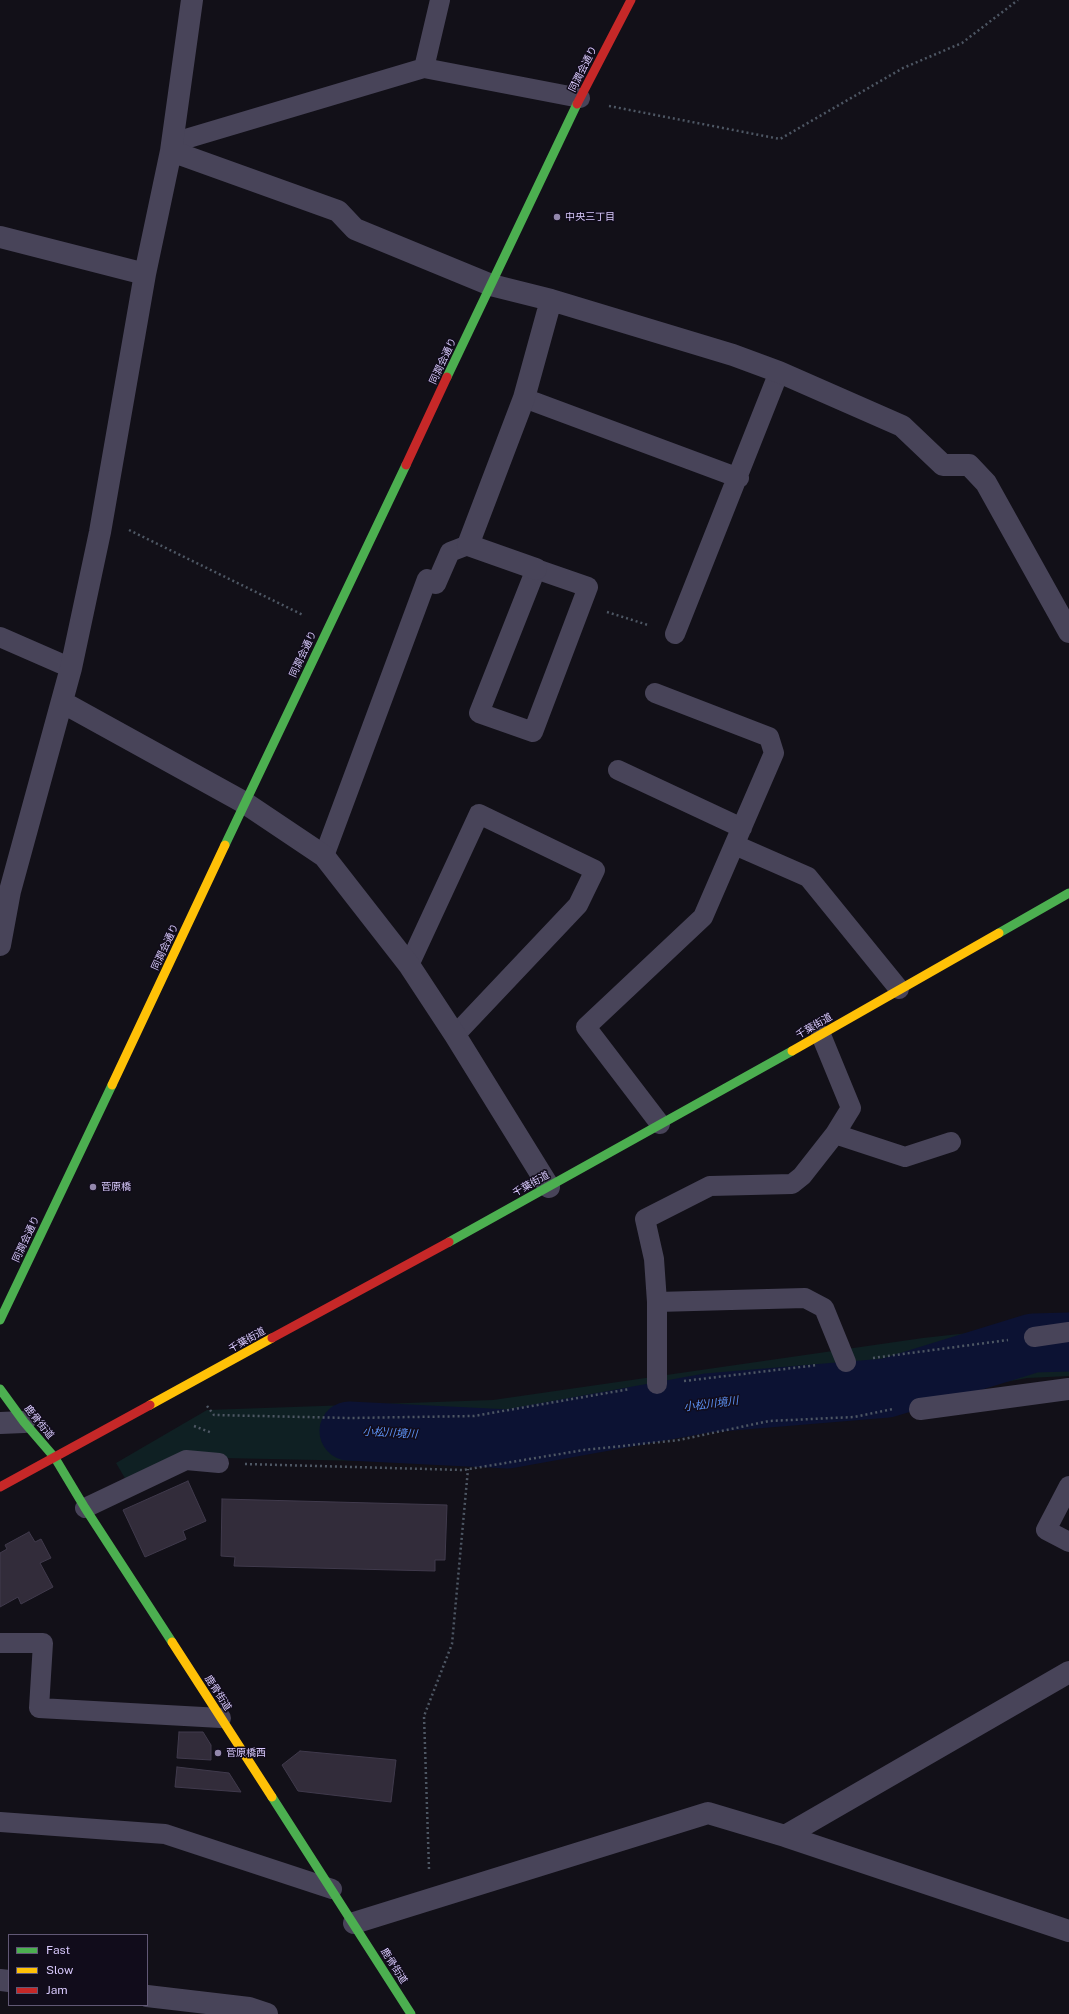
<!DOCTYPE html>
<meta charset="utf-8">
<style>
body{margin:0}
#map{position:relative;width:1069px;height:2014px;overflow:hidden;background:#121018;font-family:"Public Sans",sans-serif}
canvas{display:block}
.legend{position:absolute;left:8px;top:1934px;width:140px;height:72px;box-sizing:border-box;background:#110c1b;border:1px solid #615875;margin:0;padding:5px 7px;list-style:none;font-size:12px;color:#d8c9fc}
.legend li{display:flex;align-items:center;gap:8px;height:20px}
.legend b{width:20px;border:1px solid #615875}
</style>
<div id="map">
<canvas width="1069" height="2014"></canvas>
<ul class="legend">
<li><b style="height:5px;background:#4caf50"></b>Fast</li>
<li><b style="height:5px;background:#ffc107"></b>Slow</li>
<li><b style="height:5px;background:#c62828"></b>Jam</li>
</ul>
</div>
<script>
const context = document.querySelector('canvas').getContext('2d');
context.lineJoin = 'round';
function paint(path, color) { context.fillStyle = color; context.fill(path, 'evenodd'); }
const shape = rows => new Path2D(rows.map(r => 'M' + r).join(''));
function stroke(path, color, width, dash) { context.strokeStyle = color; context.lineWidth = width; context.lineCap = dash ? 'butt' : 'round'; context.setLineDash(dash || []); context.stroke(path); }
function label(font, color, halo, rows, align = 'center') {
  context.font = font + ' "Public Sans","Noto Sans JP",sans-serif'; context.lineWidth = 3; context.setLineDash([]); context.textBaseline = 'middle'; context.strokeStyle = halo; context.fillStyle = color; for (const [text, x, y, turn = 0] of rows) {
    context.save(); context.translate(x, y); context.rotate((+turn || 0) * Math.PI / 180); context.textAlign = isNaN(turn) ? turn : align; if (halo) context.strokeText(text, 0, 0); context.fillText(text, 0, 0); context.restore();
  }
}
paint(shape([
 [1069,1322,1069,1376,1027,1378,855,1410,718,1422,507,1464,175,1457,126,1480,116,1463,207,1410,493,1400,923,1338]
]), '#0f2023');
stroke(shape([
 [349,1431,508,1439,707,1403,887,1388,1033,1343,1069,1342]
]), '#0c1233', 59);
const building = shape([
 [188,1481,206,1521,183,1531,186,1539,145,1557,123,1510,188,1481],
 [222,1499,447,1505,445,1560,435,1560,435,1571,234,1566,235,1557,221,1556,222,1499],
 [29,1532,35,1542,41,1539,51,1558,40,1563,53,1587,21,1604,18,1597,0,1607,0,1553,7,1549,5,1545,29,1532],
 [179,1732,203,1732,211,1745,211,1760,177,1758,179,1732],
 [300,1751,396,1760,391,1802,298,1791,282,1765,300,1751],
 [177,1767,229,1773,241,1792,175,1787,177,1767]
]);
paint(building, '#322c3a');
stroke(building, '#403a4c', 1);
stroke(shape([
 [609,106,780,139,903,68,962,43,1018,0],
 [129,530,303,615],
 [607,612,648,625],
 [873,1358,1008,1340],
 [684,1381,818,1365],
 [207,1406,214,1415,350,1418,474,1416,630,1389],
 [194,1426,212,1433],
 [245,1464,463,1470,584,1450,679,1440,769,1421,854,1417,893,1409],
 [429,1869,424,1716,452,1644,468,1469]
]), '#4e5764', 2.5, [2, 3]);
stroke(shape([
 [424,68,440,0],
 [172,143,424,68,580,98],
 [524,398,739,478],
 [536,569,588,587,533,732,479,713,536,569],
 [675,634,779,372],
 [0,637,71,668],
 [655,693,769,737,774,753,703,917,586,1027,660,1124],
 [618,770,742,828],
 [735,845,808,877,899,989],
 [324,856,427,579,436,584,450,552,468,545],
 [409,965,479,814,595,870,578,905,455,1035],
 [835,1134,905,1157,951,1142],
 [657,1302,805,1298,824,1308,846,1362],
 [1034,1337,1069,1332],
 [657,1384,657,1302,654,1259,645,1219,710,1186,792,1184,802,1176,835,1134,851,1108,821,1035],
 [1069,1486,1046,1530,1069,1542],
 [85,1508,186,1460,219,1463],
 [0,1643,43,1643,39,1708,221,1718],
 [0,1822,165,1834,332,1889]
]), '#484459', 20);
stroke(shape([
 [171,151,338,211,355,229,491,285,551,300,733,355,779,372,902,426,943,465,969,465,986,483,1069,632],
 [0,237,145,274],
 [536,569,468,545,524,398,551,300],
 [62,702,245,803,324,856,409,965,455,1035,549,1187],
 [0,945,10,891,71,668,100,532,145,274,171,151,192,0],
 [920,1409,1069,1389],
 [0,1423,24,1422],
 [785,1836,1069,1672],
 [354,1923,708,1813,785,1836,1069,1931],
 [0,1980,9,1981],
 [147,1996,249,2008,267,2014]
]), '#484459', 22);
stroke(shape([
 [447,377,577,104],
 [225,845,406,465],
 [999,933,1069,893],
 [449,1242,792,1051],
 [0,1320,112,1085],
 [0,1389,24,1422,55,1458,85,1508,172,1642],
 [272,1797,411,2014]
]), '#4caf50', 9);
stroke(shape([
 [792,1051,999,933],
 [112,1085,225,845],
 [150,1405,272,1338],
 [172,1642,272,1797]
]), '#ffc107', 9);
stroke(shape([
 [577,104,631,0],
 [406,465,447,377],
 [272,1338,449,1242],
 [0,1487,150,1405]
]), '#c62828', 9);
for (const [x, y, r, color] of [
 [557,217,4,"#9388ac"],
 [93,1187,4,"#9388ac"],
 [218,1753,4,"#9388ac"]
]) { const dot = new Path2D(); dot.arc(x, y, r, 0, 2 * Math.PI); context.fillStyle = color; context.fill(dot); stroke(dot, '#110c1b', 1.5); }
label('10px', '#d8c9fc', '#110c1b', [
 ["同潤会通り",583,69,-63],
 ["同潤会通り",443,361,-65],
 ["同潤会通り",303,654,-65],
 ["同潤会通り",165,947,-65],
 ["千葉街道",814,1026,-30],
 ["千葉街道",531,1184,-29],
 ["同潤会通り",26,1239,-65],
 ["千葉街道",247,1340,-29],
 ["鹿骨街道",39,1422,51],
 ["鹿骨街道",218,1693,57],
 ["鹿骨街道",394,1966,58]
]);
label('10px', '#d8c9fc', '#110c1b', [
 ["中央三丁目",565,217],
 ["菅原橋",101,1187],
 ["菅原橋西",226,1753]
], 'left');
label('italic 11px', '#5d93f7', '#110c1b', [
 ["小松川境川",711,1404,-7],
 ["小松川境川",390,1433,3]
]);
</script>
